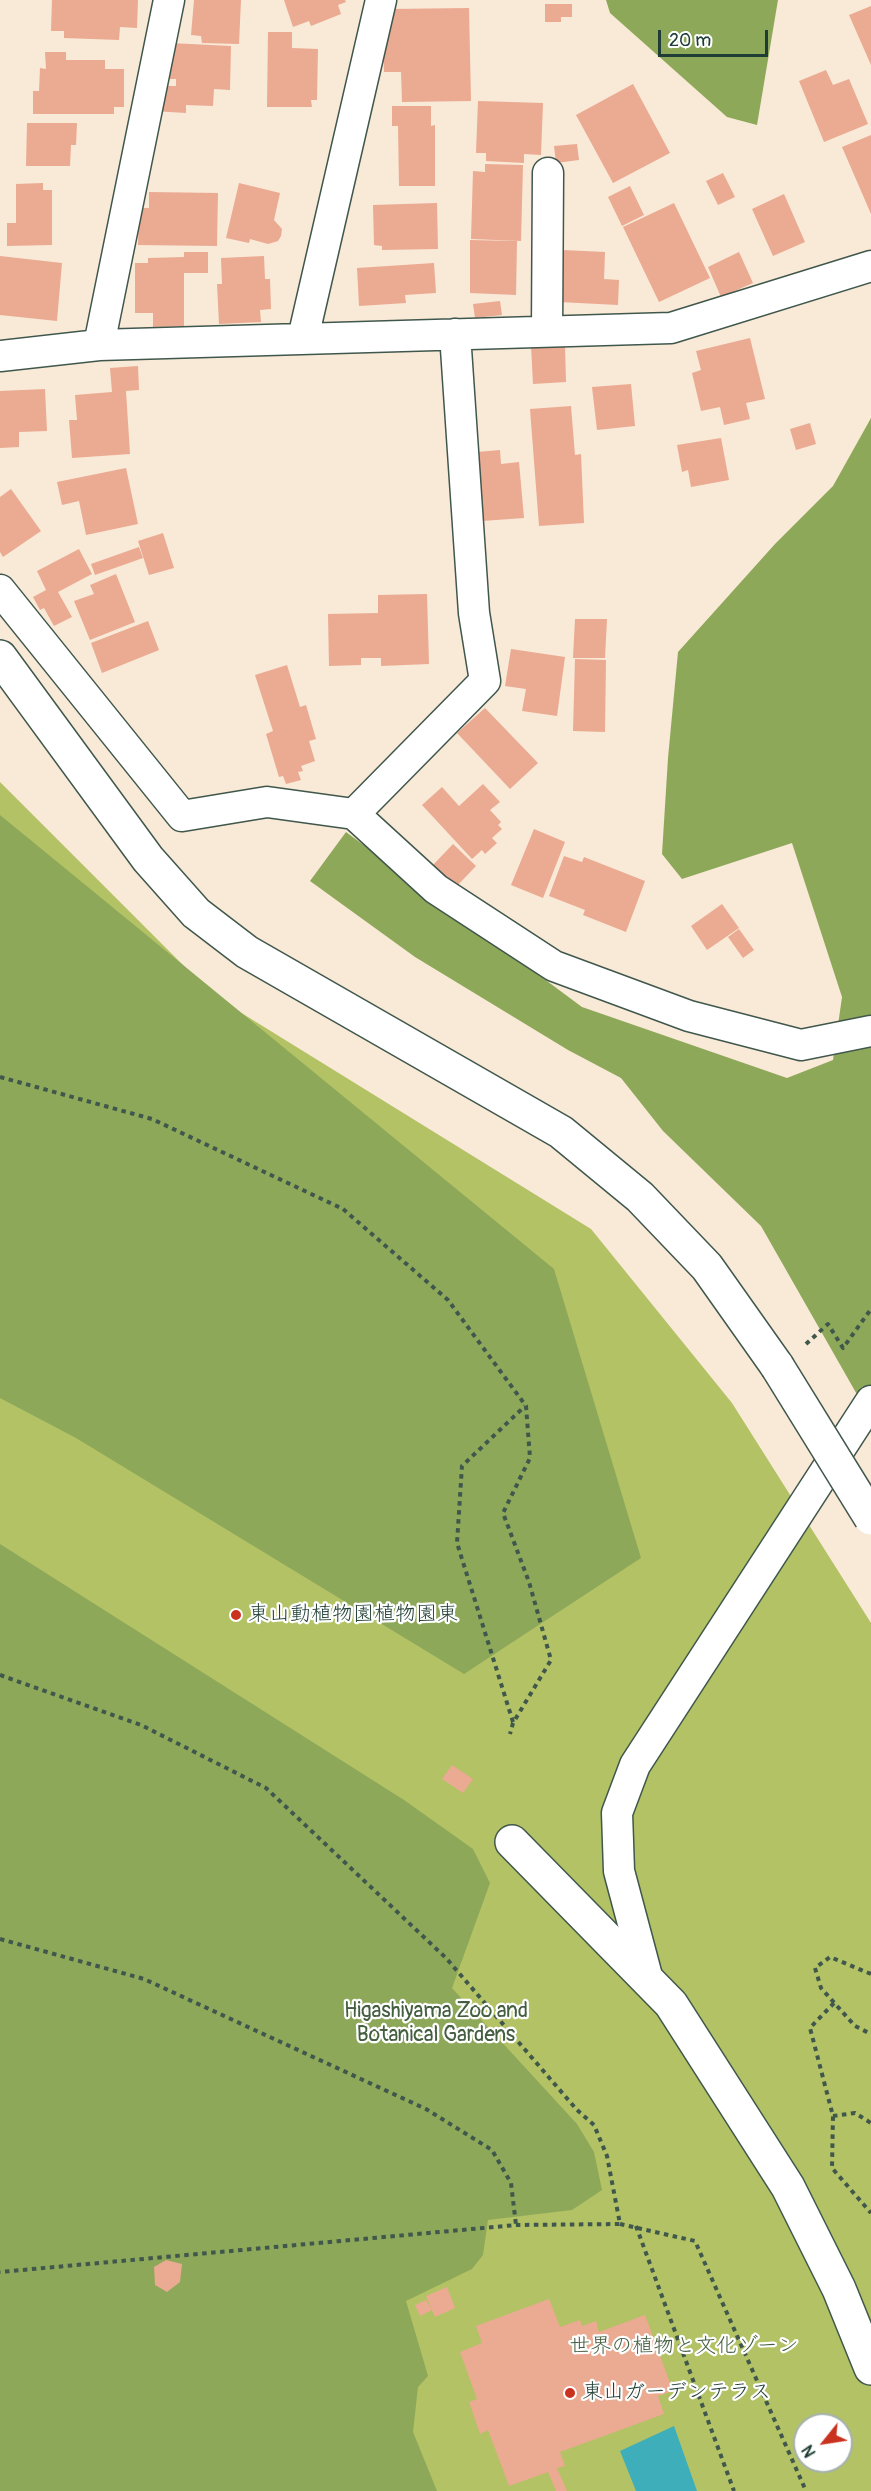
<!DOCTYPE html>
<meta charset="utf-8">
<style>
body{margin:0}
#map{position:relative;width:871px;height:2491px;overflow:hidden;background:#f9e9d7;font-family:Pangolin,sans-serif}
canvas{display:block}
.north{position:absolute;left:793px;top:2413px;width:60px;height:60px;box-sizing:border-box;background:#fff;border:2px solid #a5b1ae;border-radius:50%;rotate:240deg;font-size:16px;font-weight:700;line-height:24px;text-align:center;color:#1f3d34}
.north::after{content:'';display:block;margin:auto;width:21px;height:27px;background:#c8321e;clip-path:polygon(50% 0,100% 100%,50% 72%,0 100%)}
.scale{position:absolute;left:658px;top:30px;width:110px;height:27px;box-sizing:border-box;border:3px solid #1f3d34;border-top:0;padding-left:8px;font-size:18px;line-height:21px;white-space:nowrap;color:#1f3d34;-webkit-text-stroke:4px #fff;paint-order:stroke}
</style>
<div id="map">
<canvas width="871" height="2491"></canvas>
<div class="north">N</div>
<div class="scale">20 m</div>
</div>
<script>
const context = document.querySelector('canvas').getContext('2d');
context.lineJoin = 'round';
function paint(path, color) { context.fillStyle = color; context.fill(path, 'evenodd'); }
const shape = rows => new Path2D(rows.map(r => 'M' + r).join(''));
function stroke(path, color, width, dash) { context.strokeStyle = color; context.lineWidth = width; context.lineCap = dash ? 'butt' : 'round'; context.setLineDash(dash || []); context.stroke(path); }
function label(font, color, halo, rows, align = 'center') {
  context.font = font + ' Pangolin,"Klee One",sans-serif'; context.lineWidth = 4.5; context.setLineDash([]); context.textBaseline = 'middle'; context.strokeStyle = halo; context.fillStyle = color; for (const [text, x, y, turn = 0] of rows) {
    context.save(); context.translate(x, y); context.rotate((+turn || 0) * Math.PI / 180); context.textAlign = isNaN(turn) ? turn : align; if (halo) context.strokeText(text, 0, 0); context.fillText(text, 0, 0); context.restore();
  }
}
paint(shape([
 [0,782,214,996,591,1229,732,1403,871,1623,871,2491,0,2491],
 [805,2425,841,2425,841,2461,805,2461]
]), '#b3c264');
paint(shape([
 [606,0,778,0,757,125,727,117,610,13],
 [871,418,871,1419,761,1226,663,1131,621,1078,568,1050,415,957,310,881,346,832,582,1007,787,1078,833,1060,842,997,792,843,682,879,662,854,668,758,678,652,775,544,833,486],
 [0,815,554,1269,641,1558,464,1674,76,1438,0,1398],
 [0,1544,404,1800,473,1849,490,1883,452,1988,577,2124,594,2152,602,2190,572,2210,488,2220,483,2255,472,2269,406,2301,428,2376,418,2387,413,2432,437,2491,0,2491]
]), '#8ea85a');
paint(shape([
 [674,2426,697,2491,636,2491,620,2451]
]), '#3faebb');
paint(shape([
 [52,0,138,0,137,28,120,27,119,40,64,38,64,31,51,31],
 [194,0,241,0,239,44,202,43,201,36,191,35],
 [284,0,345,0,346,2,338,5,341,14,311,26,309,21,293,27],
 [545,4,572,4,572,17,561,17,561,22,545,22],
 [871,6,871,65,849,15],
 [469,8,471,101,402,102,401,72,384,72,383,41,391,9],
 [268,32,292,32,292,48,318,49,317,100,311,100,312,107,267,107],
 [170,43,231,46,230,90,214,89,213,106,186,105,186,113,153,111,158,86,176,86,176,79,169,79],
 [45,52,66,52,66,60,105,60,105,69,124,69,124,107,114,107,114,114,33,114,33,91,39,91,40,68,46,69],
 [826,70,833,85,849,79,868,124,824,142,799,81],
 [633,84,670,153,613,183,576,115],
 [478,101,543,103,541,155,524,154,524,163,486,161,486,153,476,153],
 [392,106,431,106,431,126,435,125,435,186,399,186,398,126,392,126],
 [27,123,77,123,76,145,71,145,70,166,26,166],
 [871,135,871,214,842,147],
 [577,144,579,160,556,163,554,146],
 [485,164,523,165,521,241,471,239,473,171,485,172],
 [723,173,735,197,718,205,706,181],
 [43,183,43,190,52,190,52,245,7,246,7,223,16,223,16,184],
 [239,183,280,193,274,220,282,229,281,236,278,241,268,244,250,239,249,243,226,238],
 [630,186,644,215,622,226,608,197],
 [149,192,218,193,217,246,138,245,139,208,149,208],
 [784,194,805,242,773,256,752,209],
 [437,203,438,249,382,250,382,246,374,245,373,205],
 [674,203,710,278,659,302,623,227],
 [470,240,517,241,516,295,470,293],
 [562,250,605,252,604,279,619,280,618,305,559,302],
 [184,252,208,252,208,273,184,273,184,326,153,327,153,313,135,313,135,263,148,263,148,258,184,257],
 [739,252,753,283,721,297,708,267],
 [0,256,62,263,57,321,0,315],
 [264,256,265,279,270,279,271,309,260,310,261,322,219,324,217,284,222,284,221,258],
 [434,263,436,293,405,295,406,303,359,306,357,268],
 [500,301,502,315,475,318,473,304],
 [750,338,765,399,746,403,750,419,724,425,720,407,701,411,692,373,701,370,696,351],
 [565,345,566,382,533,384,531,346],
 [138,366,139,390,126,391,130,454,72,458,69,420,77,420,75,395,112,392,110,368],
 [631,384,635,426,597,430,592,387],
 [45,389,47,431,19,432,19,447,0,448,0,391],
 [571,406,575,455,581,454,584,523,539,526,530,409],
 [810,423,816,444,796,450,790,429],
 [721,438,729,480,691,487,688,470,682,472,677,445],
 [500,450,501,464,519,462,524,518,482,521,477,452],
 [126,468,138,524,86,535,79,501,62,505,57,482],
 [11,489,41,531,3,557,0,552,0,497],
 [163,533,174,568,149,575,138,541],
 [139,547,143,558,95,575,91,564],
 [79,549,92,574,58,592,72,617,54,626,44,608,40,610,33,597,46,590,37,571],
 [116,574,135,622,90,640,74,601,94,594,90,585],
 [427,594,429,664,381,666,381,658,361,658,361,665,329,666,328,614,378,613,378,595],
 [575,619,607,619,605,658,573,658],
 [148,621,159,650,102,673,91,643],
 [511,649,565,657,557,716,522,711,526,689,505,686],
 [575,659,606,660,605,732,573,731],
 [287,665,300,707,306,705,316,739,309,741,315,761,301,766,303,771,298,772,301,780,286,784,283,776,279,777,266,734,273,731,255,675],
 [485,708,538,763,510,789,457,733],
 [483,784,500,802,490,810,501,822,498,825,502,829,492,838,497,843,485,854,482,850,472,859,422,805,442,787,459,806],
 [534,829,565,842,543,898,511,885],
 [453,844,476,866,456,887,433,865],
 [564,856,582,862,584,857,645,881,626,932,583,915,585,910,549,896],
 [722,904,739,928,707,950,691,926],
 [739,929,754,950,743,958,728,937],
 [452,1765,473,1779,463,1793,442,1779],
 [166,2260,182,2264,180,2282,167,2292,155,2285,154,2267],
 [447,2287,455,2308,435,2317,426,2296],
 [549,2299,560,2327,580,2320,582,2326,596,2321,599,2332,645,2315,673,2391,658,2396,664,2414,560,2452,565,2466,557,2468,567,2491,556,2491,548,2472,509,2486,488,2430,480,2434,469,2402,477,2399,460,2352,482,2343,476,2326],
 [426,2300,432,2310,420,2316,415,2305]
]), '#ebaa92');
const minor = shape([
 [547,331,548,173],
 [455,334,474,613,485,681,354,814,436,889,554,966,689,1016,801,1045,871,1031],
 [303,338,381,0],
 [99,345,169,0],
 [0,356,99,345,671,328,871,266],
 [0,590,182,816,267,802,354,814],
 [648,1980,619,1871,617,1813,635,1765,871,1401]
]);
const tertiary = shape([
 [0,657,148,859,196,913,247,952,561,1132,640,1197,707,1267,777,1366],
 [512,1842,671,2004,788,2187,839,2289,871,2368]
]);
stroke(minor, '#40574c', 33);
stroke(tertiary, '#40574c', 36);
stroke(shape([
 [0,1077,152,1119,343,1209,448,1300,526,1406,530,1458,503,1513,529,1582,551,1660,513,1723,510,1734],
 [806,1344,828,1324,843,1348,871,1309],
 [0,1675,141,1725,266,1788,446,1958,577,2110,594,2125,607,2156,620,2224,516,2225,0,2272],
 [513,1722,457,1543,462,1466,525,1406],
 [0,1939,144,1979,426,2109,492,2150,511,2183,516,2225],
 [871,1974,830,1957,815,1968,821,1988,855,2026,871,2034],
 [834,2003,810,2028,833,2116,832,2168,871,2213],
 [833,2116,855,2113,871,2123],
 [620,2224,695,2241,806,2491],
 [636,2226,734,2491]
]), '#40574c', 4, [4.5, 4.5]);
stroke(minor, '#fff', 30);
stroke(tertiary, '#fff', 33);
const tertiaryBridge = shape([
 [777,1366,871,1518]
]);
stroke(tertiaryBridge, '#40574c', 36, []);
stroke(tertiaryBridge, '#fff', 33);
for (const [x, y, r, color] of [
 [236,1615,6,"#c8321e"],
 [570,2393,6,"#c8321e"]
]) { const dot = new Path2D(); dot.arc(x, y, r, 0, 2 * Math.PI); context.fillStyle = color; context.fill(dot); stroke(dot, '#fff', 2); }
label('21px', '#1f3d34', '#fff', [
 ["東山動植物園植物園東",248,1615],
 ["東山ガーデンテラス",582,2393]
], 'left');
label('21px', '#445e40', '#fff', [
 ["Higashiyama Zoo and",436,2012],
 ["Botanical Gardens",436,2036],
 ["世界の植物と文化ゾーン",684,2347]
]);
</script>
